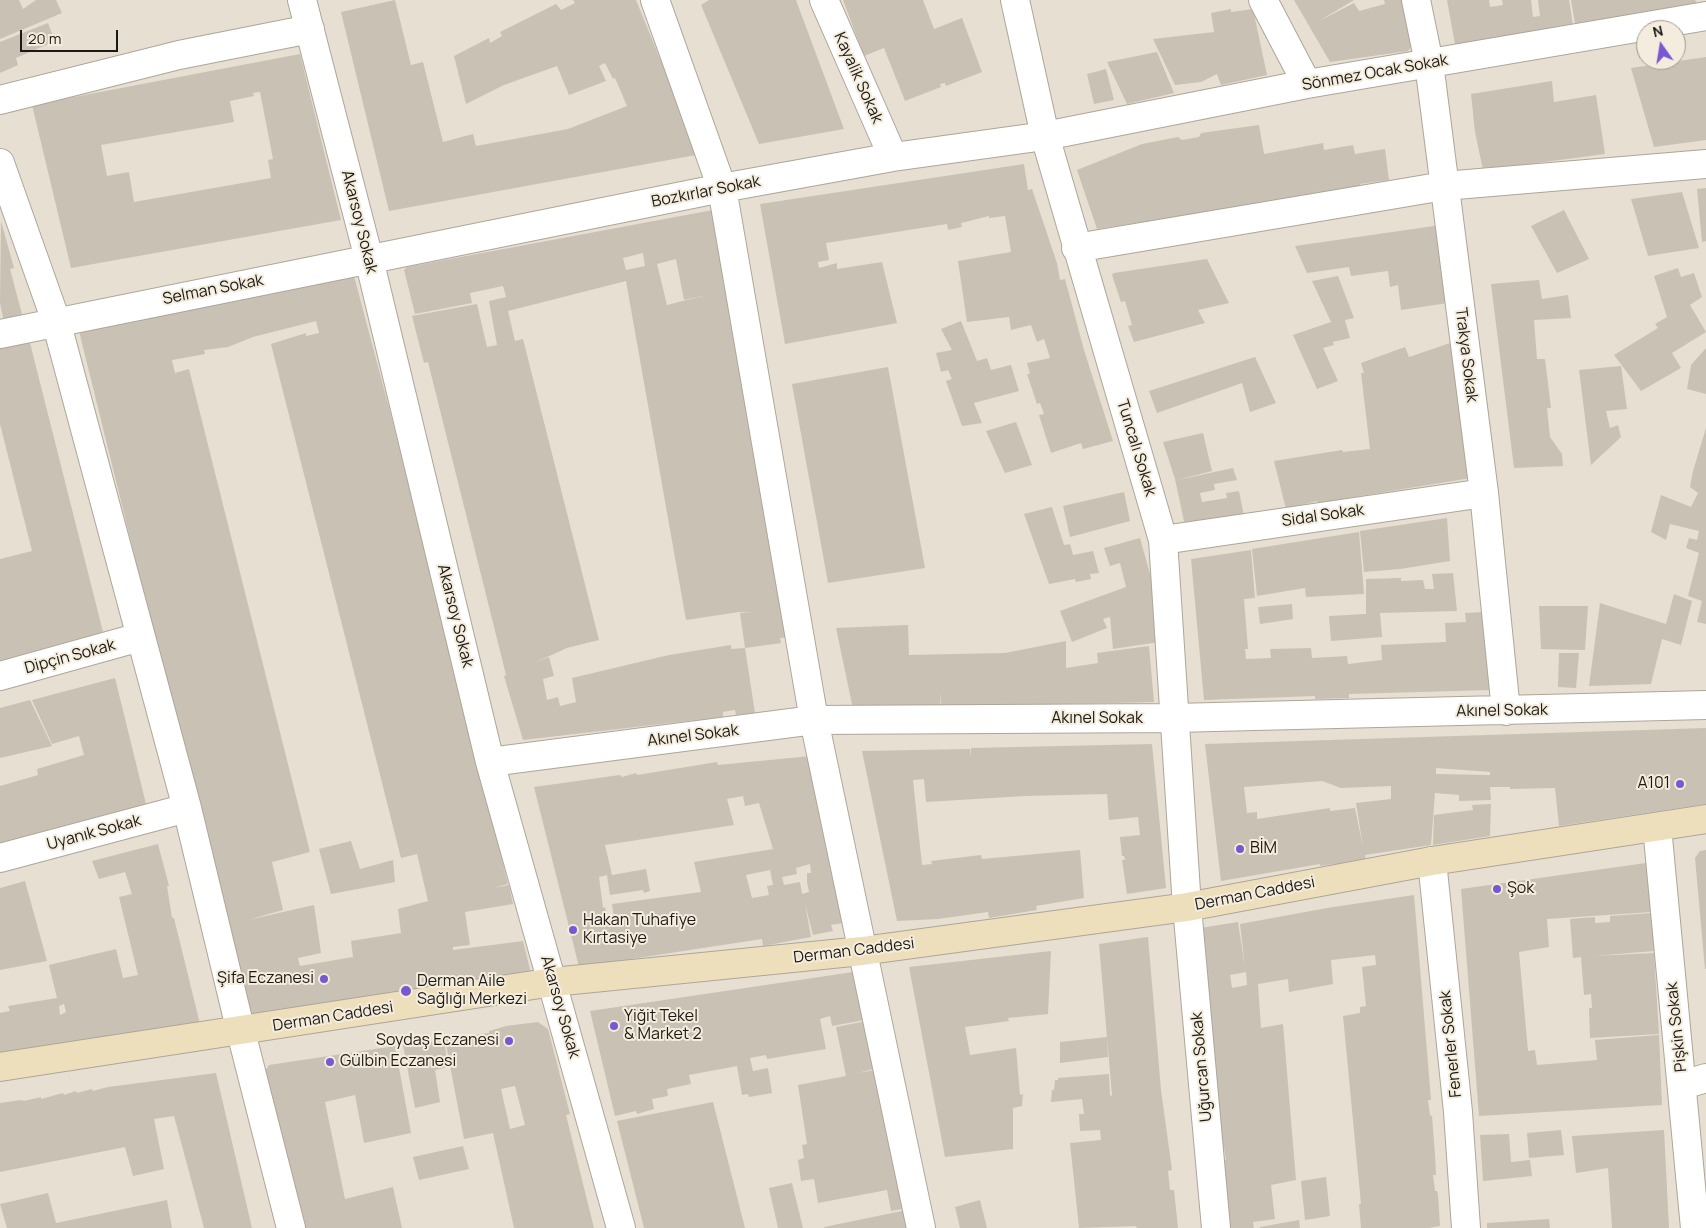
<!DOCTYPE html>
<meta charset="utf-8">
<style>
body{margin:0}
#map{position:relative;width:1706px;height:1228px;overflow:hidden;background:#e7dfd1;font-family:Manrope,sans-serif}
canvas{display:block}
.north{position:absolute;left:1636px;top:20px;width:50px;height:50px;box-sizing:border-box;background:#f4edde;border:1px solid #9e988e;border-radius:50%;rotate:347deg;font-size:14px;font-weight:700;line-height:20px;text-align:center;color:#1c1915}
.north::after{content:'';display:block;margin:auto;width:18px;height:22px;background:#7957d1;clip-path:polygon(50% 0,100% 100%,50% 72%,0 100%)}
.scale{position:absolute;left:20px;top:30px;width:98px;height:22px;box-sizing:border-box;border:2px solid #1c1915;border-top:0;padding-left:6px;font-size:15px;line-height:18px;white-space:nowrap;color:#1c1915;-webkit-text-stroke:4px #f4edde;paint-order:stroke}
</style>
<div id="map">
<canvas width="1706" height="1228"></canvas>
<div class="north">N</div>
<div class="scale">20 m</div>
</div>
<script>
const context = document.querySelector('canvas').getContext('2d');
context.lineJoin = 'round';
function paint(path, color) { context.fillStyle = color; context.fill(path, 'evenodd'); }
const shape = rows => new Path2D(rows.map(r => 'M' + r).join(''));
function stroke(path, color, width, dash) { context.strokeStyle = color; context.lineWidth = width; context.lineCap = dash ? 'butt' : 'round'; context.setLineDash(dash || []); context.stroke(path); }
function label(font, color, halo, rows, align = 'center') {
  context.font = font + ' Manrope,sans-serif'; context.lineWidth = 4; context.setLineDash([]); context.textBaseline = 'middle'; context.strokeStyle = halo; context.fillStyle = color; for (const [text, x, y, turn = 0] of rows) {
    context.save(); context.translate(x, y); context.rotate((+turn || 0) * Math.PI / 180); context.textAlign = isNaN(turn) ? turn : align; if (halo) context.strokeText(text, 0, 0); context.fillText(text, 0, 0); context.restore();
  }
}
paint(shape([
 [0,0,19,0,23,9,36,0,56,0,62,13,0,39],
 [395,0,411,65,423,62,443,142,473,134,476,146,568,129,627,106,615,78,613,79,605,63,599,66,606,81,569,95,557,66,504,85,466,104,454,56,489,38,490,43,502,36,500,32,556,4,561,10,575,3,573,0,636,0,685,120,696,155,389,211,341,12],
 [709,0,796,0,844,129,759,144,701,5],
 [843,0,923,0,934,29,962,18,982,72,946,86,945,83,940,84,941,87,905,101,884,48,864,56],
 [1294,0,1354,0,1319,21,1354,3,1359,11,1385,4,1384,0,1403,0,1413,45,1408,51,1330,62],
 [1447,0,1489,0,1490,7,1503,5,1502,0,1531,0,1533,17,1540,16,1538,0,1569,0,1574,32,1456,50],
 [1571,0,1695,0,1700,8,1576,30],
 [1231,9,1231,12,1253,9,1267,75,1221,85,1217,74,1201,82,1175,85,1153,39,1214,32,1211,13],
 [48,23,55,41,16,58,18,65,0,73,0,42],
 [1157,52,1174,93,1127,104,1107,62],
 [300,54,341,220,71,268,32,105],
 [260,92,273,159,268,160,271,178,134,202,129,172,107,176,101,145,234,122,230,101,254,96,253,93],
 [1706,57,1706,140,1654,147,1631,68],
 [1106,69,1114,100,1094,104,1087,74],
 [1552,81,1554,102,1596,95,1605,154,1483,170,1475,132,1471,94],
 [1259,125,1264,154,1323,143,1324,150,1353,145,1355,154,1385,149,1389,180,1360,184,1360,186,1272,202,1097,229,1077,170,1142,144,1178,137,1182,140,1199,137,1201,133],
 [1024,164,1028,190,1032,189,1057,263,1060,280,1065,279,1084,350,1113,441,1083,449,1081,443,1051,453,1039,415,1044,414,1040,403,1037,404,1027,374,1030,374,1027,363,1050,358,1044,339,1037,342,1031,325,1011,330,1009,317,967,322,958,261,1011,252,1005,216,989,218,989,216,961,223,962,227,948,230,947,224,826,243,829,260,818,262,819,268,837,263,837,269,882,262,897,323,785,344,760,204],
 [1706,188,1706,241,1702,242,1697,189],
 [1682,192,1699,248,1648,256,1631,199],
 [713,210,726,291,791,637,780,638,781,643,745,648,755,713,736,715,735,710,723,712,723,717,523,740,504,676,506,675,428,362,424,363,412,316,477,304,487,347,497,345,489,301,506,297,503,286,470,293,472,303,415,314,404,270,407,267],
 [643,253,645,266,626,270,623,258],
 [676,259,684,300,707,295,667,305,657,264],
 [626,281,686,620,739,612,753,613,740,613,745,648,731,649,731,645,669,655,572,678,576,702,560,706,558,697,547,700,543,679,554,676,549,657,534,663,567,648,599,640,523,339,515,341,508,311],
 [1564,210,1589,259,1557,273,1531,226],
 [1,221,14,268,10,269,23,318,4,322,0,303],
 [1441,225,1448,303,1401,310,1398,285,1390,287,1388,271,1351,276,1349,267,1307,273,1295,246],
 [1207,259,1229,303,1198,310,1205,323,1134,342,1128,326,1132,325,1125,301,1121,302,1112,275,1114,273],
 [1678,268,1681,277,1694,273,1702,297,1690,305,1706,332,1672,353,1681,368,1641,391,1614,355,1658,328,1655,324,1667,317,1654,276],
 [354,276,392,419,508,884,493,888,509,885,513,904,465,912,470,945,453,947,453,950,523,941,532,978,248,1016,78,327],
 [316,321,319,333,306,336,306,333,271,344,401,858,417,854,428,901,398,909,401,933,351,941,353,957,300,966,298,958,321,953,314,905,248,920,283,910,272,862,310,852,189,369,175,373,172,360,205,354,204,350,228,347,253,337],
 [1338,276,1354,318,1345,320,1350,338,1333,342,1334,345,1323,348,1338,381,1317,389,1293,335,1331,322,1312,281],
 [1539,280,1542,299,1568,295,1571,318,1534,320,1537,359,1545,359,1551,408,1547,408,1550,437,1562,454,1563,466,1514,468,1491,284],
 [961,321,977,361,987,358,991,370,1011,365,1019,391,974,403,982,423,962,426,946,381,952,379,948,370,941,372,936,353,952,350,941,329],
 [28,335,103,632,0,661,0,559,32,551,0,424,0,341],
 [1456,341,1471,478,1318,503,1317,501,1286,509,1274,461,1342,450,1343,452,1370,449,1361,373,1364,373,1361,363,1405,347,1409,357],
 [1706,348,1706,394,1687,389,1691,365],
 [1255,357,1276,403,1250,412,1242,383,1157,413,1149,391],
 [1621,366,1627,409,1606,411,1610,428,1618,425,1621,437,1591,465,1579,370],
 [888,367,925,568,828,583,792,384],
 [1016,422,1032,465,1005,473,986,431],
 [1706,428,1706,624,1697,622,1702,601,1688,596,1699,553,1686,548,1689,538,1697,540,1699,531,1670,524,1666,540,1651,532,1661,495,1691,507,1698,493,1690,487,1693,471],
 [1203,433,1212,471,1177,480,1233,468,1237,480,1214,484,1215,490,1200,493,1202,502,1227,498,1226,493,1239,491,1244,516,1185,526,1175,479,1163,442],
 [1124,492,1130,521,1070,537,1063,506],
 [1052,507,1064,545,1070,544,1073,555,1093,551,1099,573,1090,574,1091,579,1076,582,1075,579,1049,584,1024,514],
 [1447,518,1450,561,1400,569,1364,572,1360,531],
 [1359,532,1364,594,1306,597,1305,588,1257,596,1252,549],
 [1140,538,1152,581,1159,642,1113,649,1110,617,1103,619,1107,628,1072,642,1060,611,1126,587,1120,563,1110,566,1104,548],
 [1251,550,1255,598,1244,599,1248,649,1245,649,1246,659,1271,658,1270,649,1311,648,1312,658,1347,656,1348,664,1382,660,1381,645,1446,642,1445,623,1466,622,1465,613,1485,612,1491,690,1349,694,1349,698,1315,699,1315,696,1204,700,1191,559],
 [1453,573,1457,611,1380,613,1382,637,1331,641,1329,616,1366,614,1366,579,1401,578,1401,581,1423,580,1425,589,1434,589,1432,574],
 [1674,594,1692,601,1681,645,1662,639,1651,684,1589,686,1600,603,1666,624],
 [1292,604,1293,619,1260,624,1258,607],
 [1539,606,1588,606,1585,650,1541,649],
 [908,625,909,655,1005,653,1066,641,1066,668,1098,663,1097,653,1149,646,1154,702,941,707,940,692,940,707,853,709,836,628],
 [1559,653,1579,653,1576,688,1558,687],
 [115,678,147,808,0,851,0,786,38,775,37,769,84,755,79,736,52,744,32,700],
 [30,700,52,746,0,758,0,708],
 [1706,728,1706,804,1559,826,1555,788,1510,789,1510,787,1490,787,1491,800,1459,801,1459,795,1435,793,1431,845,1365,855,1366,861,1334,866,1333,864,1320,866,1320,864,1221,881,1205,744],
 [1436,768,1490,772,1490,775,1436,774],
 [1322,781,1341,788,1391,786,1391,799,1356,803,1363,847,1355,808,1330,811,1330,808,1257,819,1257,812,1247,813,1244,787],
 [1152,744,1166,888,1127,894,1122,860,1125,860,1124,856,1122,856,1120,837,1140,835,1138,817,1109,820,1107,794,1025,796,926,802,924,779,913,780,922,865,932,864,931,861,981,855,982,859,1080,850,1084,898,1036,906,1037,910,989,918,988,912,938,919,897,921,862,751,970,749,971,758,971,748],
 [811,756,849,922,831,925,833,931,813,935,805,904,811,937,763,946,762,939,579,967,534,787,620,775,622,777,636,773,637,775,717,762,718,765],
 [743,796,745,806,759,803,773,849,694,862,701,892,612,904,614,918,608,919,605,907,603,908,599,877,607,875,610,895,643,890,644,893,650,891,646,869,612,875,605,845,734,825,727,799],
 [810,864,811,873,807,873,807,882,809,892,802,894,800,882,784,885,782,877,797,874,796,868],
 [770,870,773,885,767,886,769,895,752,898,746,875],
 [1491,804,1490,836,1433,845,1434,815,1473,810,1472,805],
 [351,841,360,869,393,860,395,882,331,894,319,849],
 [158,844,169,886,167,886,172,918,174,918,201,1028,0,1058,0,1013,10,1011,8,1006,57,998,49,965,116,949,123,978,138,975,119,897,132,894,125,872,99,879,92,861],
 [64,1004,66,1012,60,1015,59,1006],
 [1706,850,1706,969,1705,969,1695,858,1700,851],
 [1646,863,1651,912,1547,919,1549,947,1519,952,1528,1051,1535,1050,1537,1065,1597,1060,1595,1040,1659,1035,1662,1105,1479,1116,1461,889],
 [25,881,47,961,0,970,0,888],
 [1414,895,1431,1100,1428,1100,1430,1115,1432,1116,1435,1155,1436,1175,1433,1175,1435,1191,1437,1191,1438,1194,1440,1226,1429,1228,1361,1228,1359,1204,1361,1204,1343,1016,1360,1013,1360,1007,1366,1006,1362,967,1376,965,1375,955,1331,960,1333,984,1289,992,1288,979,1258,984,1261,1028,1283,1024,1296,1180,1271,1185,1275,1219,1253,1222,1254,1228,1223,1228,1220,1160,1226,1160,1224,1148,1219,1149,1194,929,1238,922,1245,968,1240,924,1327,908],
 [1246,972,1247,985,1232,988,1230,975],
 [1652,913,1654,951,1593,956,1654,953,1659,1034,1590,1038,1589,1008,1592,1008,1591,994,1584,995,1581,957,1573,958,1570,919,1595,917,1595,923,1610,922,1610,916],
 [1148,937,1161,1090,1172,1170,1168,1171,1170,1190,1174,1190,1178,1228,1137,1228,1136,1226,1079,1228,1070,1143,1101,1140,1100,1130,1080,1131,1079,1114,1084,1114,1082,1099,1051,1102,1052,1090,1054,1090,1055,1080,1058,1080,1058,1078,1109,1074,1110,1096,1112,1095,1099,944],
 [1051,951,1048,1014,1008,1018,1009,1021,965,1027,970,1055,1016,1048,1020,1095,1023,1094,1022,1106,1013,1108,1013,1149,945,1157,909,967],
 [860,971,870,1019,832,1026,830,1016,820,1019,826,1049,767,1059,766,1055,750,1058,753,1071,768,1068,772,1093,749,1097,748,1094,742,1095,737,1066,689,1075,691,1084,667,1089,668,1096,652,1099,654,1109,637,1114,636,1111,615,1116,590,1011],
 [871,1020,881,1067,858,1073,880,1069,907,1208,891,1211,887,1190,818,1203,814,1179,801,1181,798,1160,804,1158,802,1145,807,1144,798,1085,846,1076,836,1027],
 [538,1022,548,1029,570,1114,566,1115,594,1228,514,1228,493,1133,464,1139,445,1039,489,1033,489,1031,506,1026],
 [515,1086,525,1125,510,1129,501,1089],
 [1107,1037,1108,1057,1060,1063,1060,1042],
 [444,1040,448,1067,435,1070,440,1102,415,1108,403,1045],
 [395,1046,411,1133,364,1143,355,1095,325,1102,345,1199,393,1187,402,1228,301,1228,263,1074,269,1065],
 [216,1073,252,1228,204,1228,174,1116,154,1119,164,1169,133,1176,125,1147,0,1172,0,1103,21,1100,24,1101,41,1097,41,1099,63,1093,64,1095,76,1091,77,1093,92,1089,93,1091,108,1087],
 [713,1102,745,1228,644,1228,617,1121],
 [1561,1130,1564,1155,1529,1158,1527,1133],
 [1664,1130,1669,1228,1612,1228,1608,1168,1576,1173,1572,1136],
 [1509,1134,1511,1162,1530,1160,1532,1176,1483,1181,1480,1135],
 [463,1146,469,1169,419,1180,413,1157],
 [1326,1177,1330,1216,1305,1220,1301,1181],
 [792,1183,803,1228,778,1228,769,1188],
 [48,1193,56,1223,167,1200,172,1228,7,1228,0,1204],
 [980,1200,987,1228,960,1228,955,1207],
 [907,1210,911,1228,824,1228,824,1227],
 [1549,1219,1550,1228,1487,1228,1487,1223],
 [1299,1220,1300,1228,1260,1228,1260,1227]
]), '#c9c2b4');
const street = shape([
 [302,0,369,259,490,762,621,1228],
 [655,0,722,188,814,720,921,1228],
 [824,0,893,157],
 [1015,0,1045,136,1163,540,1187,907,1216,1228],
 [1263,0,1307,84],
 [1416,0,1429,63,1484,493,1506,711],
 [0,100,179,55,310,29],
 [0,163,56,321,187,808,241,1032,291,1228],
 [1076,248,1444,186,1706,164],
 [0,334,722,188,893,157,1045,136,1307,84,1706,16],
 [1163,540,1484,493],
 [0,676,140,637],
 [490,762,814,720,1174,718,1706,705],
 [1657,827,1695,1228],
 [0,858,187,808],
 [1432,861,1458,1112,1466,1228],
 [1683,1085,1706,1078]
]);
const secondary = shape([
 [0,1067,553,982,862,951,1187,907,1432,861,1706,819]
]);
stroke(street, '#ada699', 30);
stroke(secondary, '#ada699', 30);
stroke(street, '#fff', 28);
stroke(secondary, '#eedfbc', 28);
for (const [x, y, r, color] of [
 [1680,784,5,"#7957d1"],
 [1240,849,5,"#7957d1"],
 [1497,889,5,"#7957d1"],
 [573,930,5,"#7957d1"],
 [324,979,5,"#7957d1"],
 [406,991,6,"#7957d1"],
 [614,1026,5,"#7957d1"],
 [509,1041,5,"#7957d1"],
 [330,1062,5,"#7957d1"]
]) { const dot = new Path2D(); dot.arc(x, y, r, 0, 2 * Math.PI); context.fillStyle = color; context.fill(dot); stroke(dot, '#f4edde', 2); }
label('16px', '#1c1915', '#f4edde', [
 ["Sönmez Ocak Sokak",1375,73,-10],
 ["Kayalik Sokak",858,78,66],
 ["Bozkırlar Sokak",706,192,-11],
 ["Akarsoy Sokak",359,222,76],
 ["Selman Sokak",213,290,-11],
 ["Trakya Sokak",1466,355,83],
 ["Tuncalı Sokak",1136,448,73],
 ["Sidal Sokak",1323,516,-8],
 ["Akarsoy Sokak",455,616,76],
 ["Dipçin Sokak",70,657,-15],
 ["Akınel Sokak",1502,711,-1],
 ["Akınel Sokak",1097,719],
 ["Akınel Sokak",693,736,-7],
 ["Uyanık Sokak",94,833,-15],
 ["Derman Caddesi",1255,894,-11],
 ["Derman Caddesi",854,951,-7],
 ["Akarsoy Sokak",560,1007,74],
 ["Derman Caddesi",333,1017,-9],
 ["Pişkin Sokak",1677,1027,-96],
 ["Fenerler Sokak",1451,1044,-96],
 ["Uğurcan Sokak",1202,1067,-95]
]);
label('16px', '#1c1915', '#f4edde', [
 ["A101",1670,784,"right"],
 ["BİM",1250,849],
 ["Şok",1507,889],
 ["Hakan Tuhafiye",583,921],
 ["Kırtasiye",583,939],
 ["Şifa Eczanesi",314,979,"right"],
 ["Derman Aile",417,982],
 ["Sağlığı Merkezi",417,1000],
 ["Yiğit Tekel",624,1017],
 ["& Market 2",624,1035],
 ["Soydaş Eczanesi",499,1041,"right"],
 ["Gülbin Eczanesi",340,1062]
], 'left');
</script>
